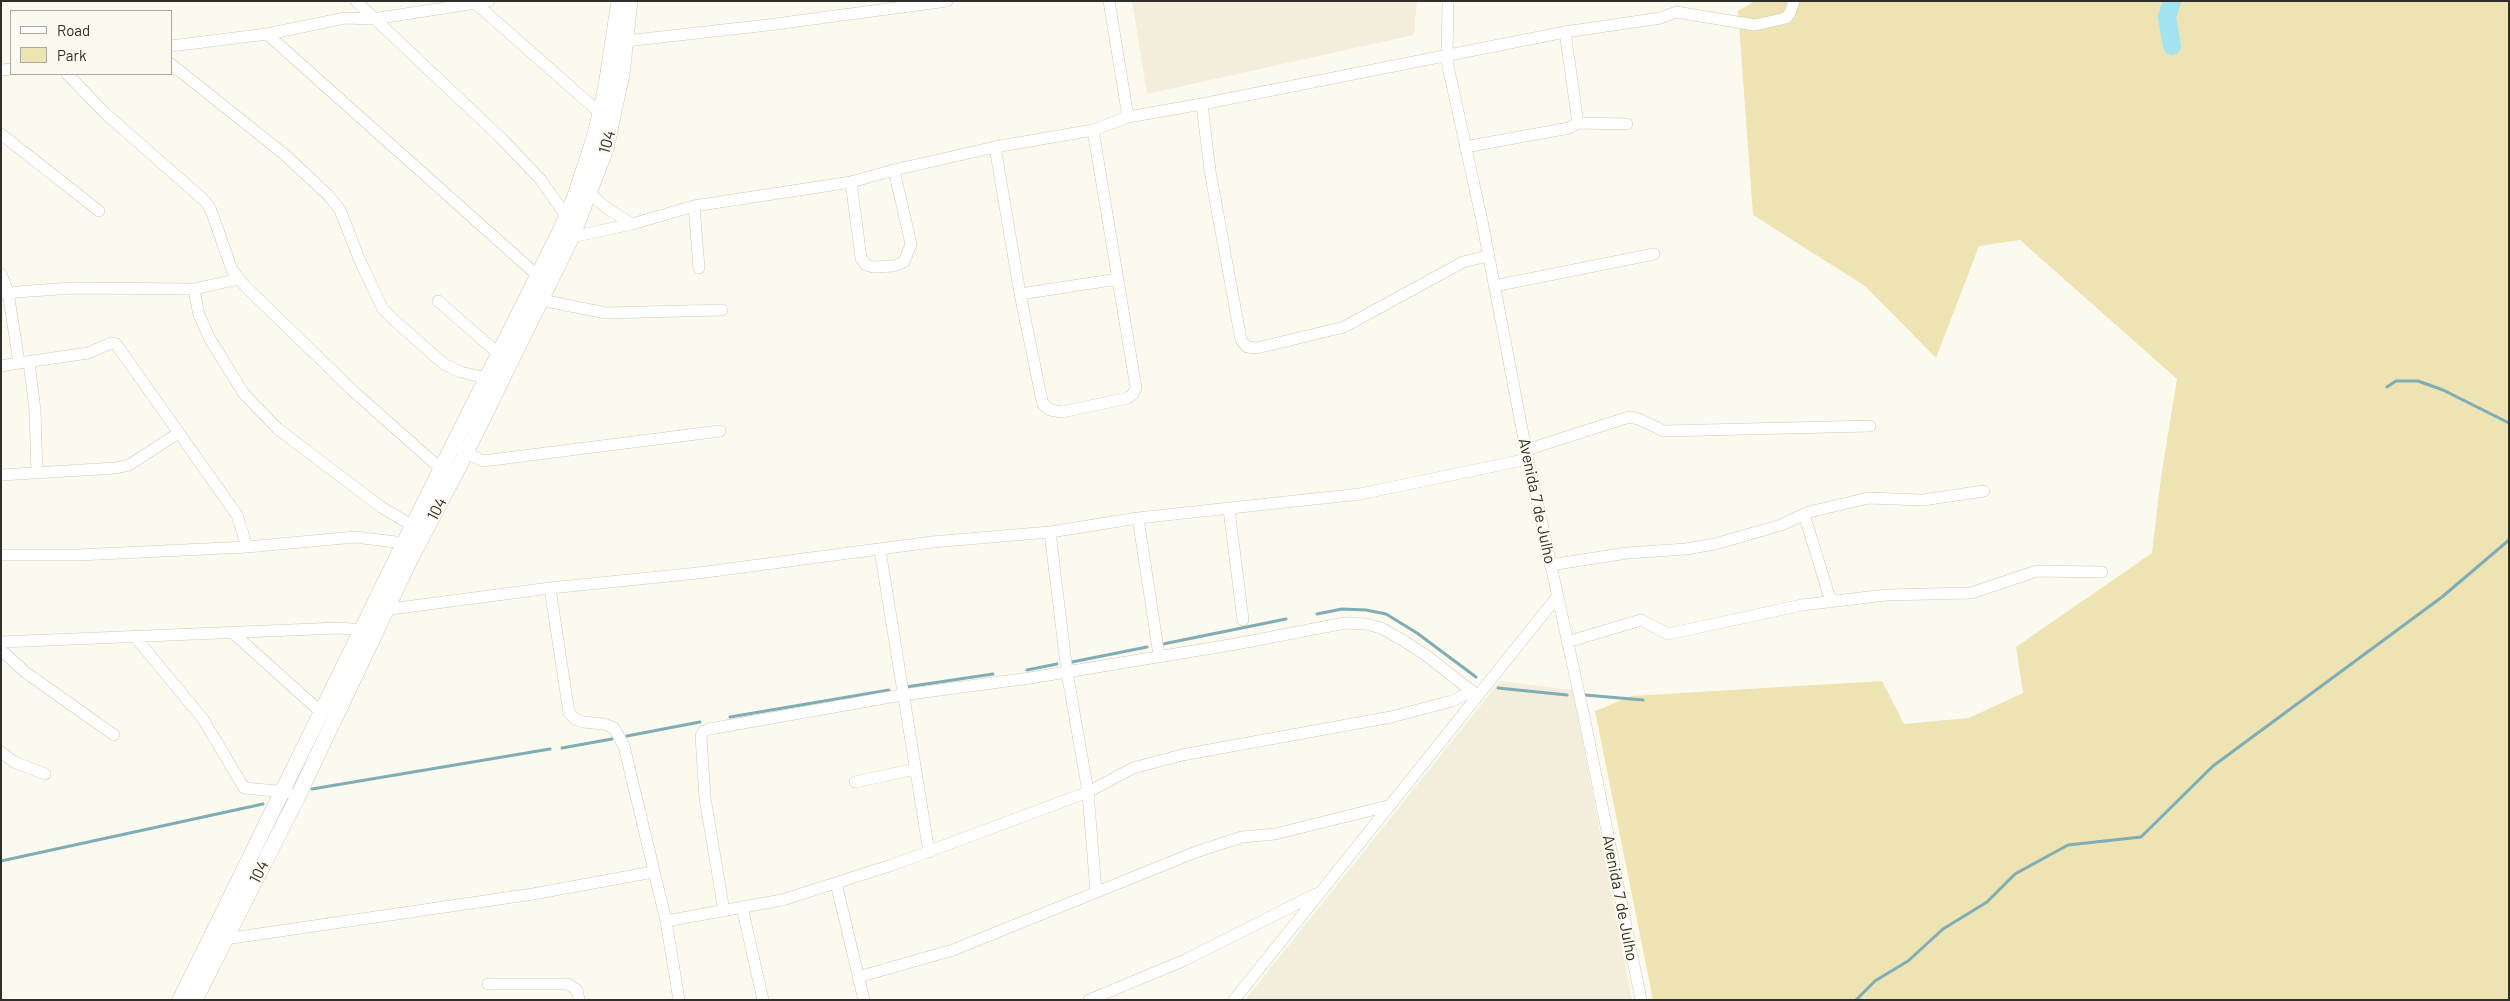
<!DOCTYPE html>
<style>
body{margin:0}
#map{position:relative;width:2510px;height:1001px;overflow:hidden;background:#fcfaef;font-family:Barlow,sans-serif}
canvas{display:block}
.frame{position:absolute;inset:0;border:2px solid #2f2e2a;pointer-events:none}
.legend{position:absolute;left:10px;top:10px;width:162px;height:65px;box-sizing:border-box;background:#fcfaef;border:1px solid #aaa8a0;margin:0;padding:6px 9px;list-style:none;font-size:15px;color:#2f2e2a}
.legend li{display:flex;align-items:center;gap:10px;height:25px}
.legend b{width:25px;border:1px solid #aaa8a0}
</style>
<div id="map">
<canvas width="2510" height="1001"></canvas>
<div class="frame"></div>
<ul class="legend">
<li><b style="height:6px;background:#fff"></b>Road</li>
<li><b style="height:14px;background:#eee3b3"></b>Park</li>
</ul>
</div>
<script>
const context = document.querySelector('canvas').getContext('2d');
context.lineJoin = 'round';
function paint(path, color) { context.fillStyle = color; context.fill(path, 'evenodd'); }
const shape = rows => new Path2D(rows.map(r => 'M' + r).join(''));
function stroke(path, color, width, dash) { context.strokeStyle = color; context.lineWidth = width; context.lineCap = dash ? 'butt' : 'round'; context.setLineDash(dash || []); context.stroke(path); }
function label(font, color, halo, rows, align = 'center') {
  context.font = font + ' Barlow,sans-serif'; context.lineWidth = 4; context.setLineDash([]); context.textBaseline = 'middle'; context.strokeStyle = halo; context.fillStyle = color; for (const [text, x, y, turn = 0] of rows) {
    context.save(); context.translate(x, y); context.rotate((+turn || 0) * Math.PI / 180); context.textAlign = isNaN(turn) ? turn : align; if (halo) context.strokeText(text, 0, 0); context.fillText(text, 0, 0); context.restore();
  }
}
paint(shape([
 [1132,1,1417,1,1414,35,1147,94],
 [1500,681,1573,690,1632,1000,1245,1000]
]), '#f2eedb');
paint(shape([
 [1755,1,2509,1,2509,1000,1653,1000,1595,711,1632,696,1882,681,1904,724,1969,718,2023,693,2016,647,2152,553,2161,477,2177,379,2020,240,1979,246,1936,358,1865,286,1753,215,1738,11]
]), '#eee3b3');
stroke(shape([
 [2387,387,2396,381,2418,381,2443,390,2509,423],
 [1317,614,1342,609,1366,610,1386,614,1417,633,1476,677],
 [1163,644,1286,619],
 [1072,662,1147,647],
 [1027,670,1057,664],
 [906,687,993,674],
 [1498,688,1567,695],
 [1585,695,1643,700],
 [730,717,889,690],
 [627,736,700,722],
 [562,748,612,739],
 [312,789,550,749],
 [1,861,263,804],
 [1856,1000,1875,981,1908,961,1943,929,1987,902,2015,874,2068,845,2141,837,2213,766,2442,597,2509,540]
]), '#7fadb5', 3);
stroke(shape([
 [2172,1,2167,17,2172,46]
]), '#a1e3f0', 18);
const minor = shape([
 [356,1,502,139,541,180,566,216],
 [473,1,600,113],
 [1109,1,1128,117,1202,104,1565,32,1661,18,1676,12,1755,25,1786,18,1790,13,1794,1],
 [1448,1,1447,56,1448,66,1482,221,1526,450,1586,726,1641,1000],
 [1565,32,1578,123],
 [267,34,538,276],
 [618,39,626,41,768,25,947,1],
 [171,46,267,34,345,18,373,19,489,1],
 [171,64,284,154,329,196,340,210,360,261,383,309,395,321,444,364,460,372,487,378],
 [1,70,11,69],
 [67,74,106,114,205,201,211,210,232,270,245,286,352,390,441,469],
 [1202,104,1210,171,1241,340,1247,347,1257,348,1344,327,1463,262,1488,256],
 [1,134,99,211],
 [995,147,1020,294,1041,396,1043,404,1050,410,1062,412,1128,398,1133,394,1136,388,1093,130],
 [1465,147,1569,128,1578,123,1627,124],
 [851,182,861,258,866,265,873,267,894,266,904,262,911,244,894,170],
 [590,194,608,209,632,224],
 [694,206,699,268],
 [567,235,572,237,632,224,694,206,851,182,894,170,995,147,1093,130,1128,117],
 [1,274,8,292,19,363,88,353,111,343,116,344,237,515,247,547,355,537,404,543],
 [1494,286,1654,254],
 [194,289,199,315,210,339,244,394,278,429,381,507,413,526],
 [2,293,73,288,194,289,239,279],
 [1020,294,1118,279],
 [541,300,606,313,722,310],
 [438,301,499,354],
 [29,362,35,411,37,472],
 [1,366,19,363],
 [459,449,483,461,720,431],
 [1526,450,1629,417,1639,419,1664,431,1870,426],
 [1,475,116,468,129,465,177,434],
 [1229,509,1243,620],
 [1804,514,1831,602],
 [1138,518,1159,655],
 [1050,532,1067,672,1088,792,1096,892],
 [880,550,929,852],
 [1,555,78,555,247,547],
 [1550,565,1627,553,1686,549,1715,544,1781,525,1809,512,1868,498,1923,500,1984,491],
 [550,588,569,713,575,719,583,722,604,724,614,728,624,746,666,921,679,1000],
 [383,610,550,588,698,573,932,542,1050,532,1138,518,1360,494,1528,459],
 [233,633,322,713],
 [135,637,203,719,244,788,288,792],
 [1,642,339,628,363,630],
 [1567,642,1641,620,1668,634,1802,605,1886,595,1971,593,2037,571,2102,572],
 [1,650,25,672,114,735],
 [1,752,14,762,45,774],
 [855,782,915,769],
 [836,883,864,1000],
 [742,907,763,1000],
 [724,911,705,798,701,736,704,731,709,729,902,695,1030,678,1236,644,1345,623,1366,624,1381,628,1404,641,1427,656,1478,696],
 [666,921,782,900,892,865,1088,792,1133,768,1182,755,1391,717,1452,701,1472,691],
 [225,939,533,894,653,872],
 [858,977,953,950,1196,852,1242,837,1275,834,1388,806],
 [488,984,568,984,577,990,579,1000],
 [1089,1000,1185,960,1316,894],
 [1234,1000,1557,597]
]);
const tertiary = shape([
 [180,1000,404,543,560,231,574,199,595,135,606,86,619,1],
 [195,1000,298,796,410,560,462,461,572,237,606,149,622,74,630,1]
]);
stroke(minor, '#ccc9be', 12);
stroke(tertiary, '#ccc9be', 16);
stroke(minor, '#fff', 11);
stroke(tertiary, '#fff', 15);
label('16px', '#2f2e2a', '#fcfaef', [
 ["104",607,142,-74],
 ["Avenida 7 de Julho",1537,501,78],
 ["104",437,509,-62],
 ["104",259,872,-63],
 ["Avenida 7 de Julho",1620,898,79]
]);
</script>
